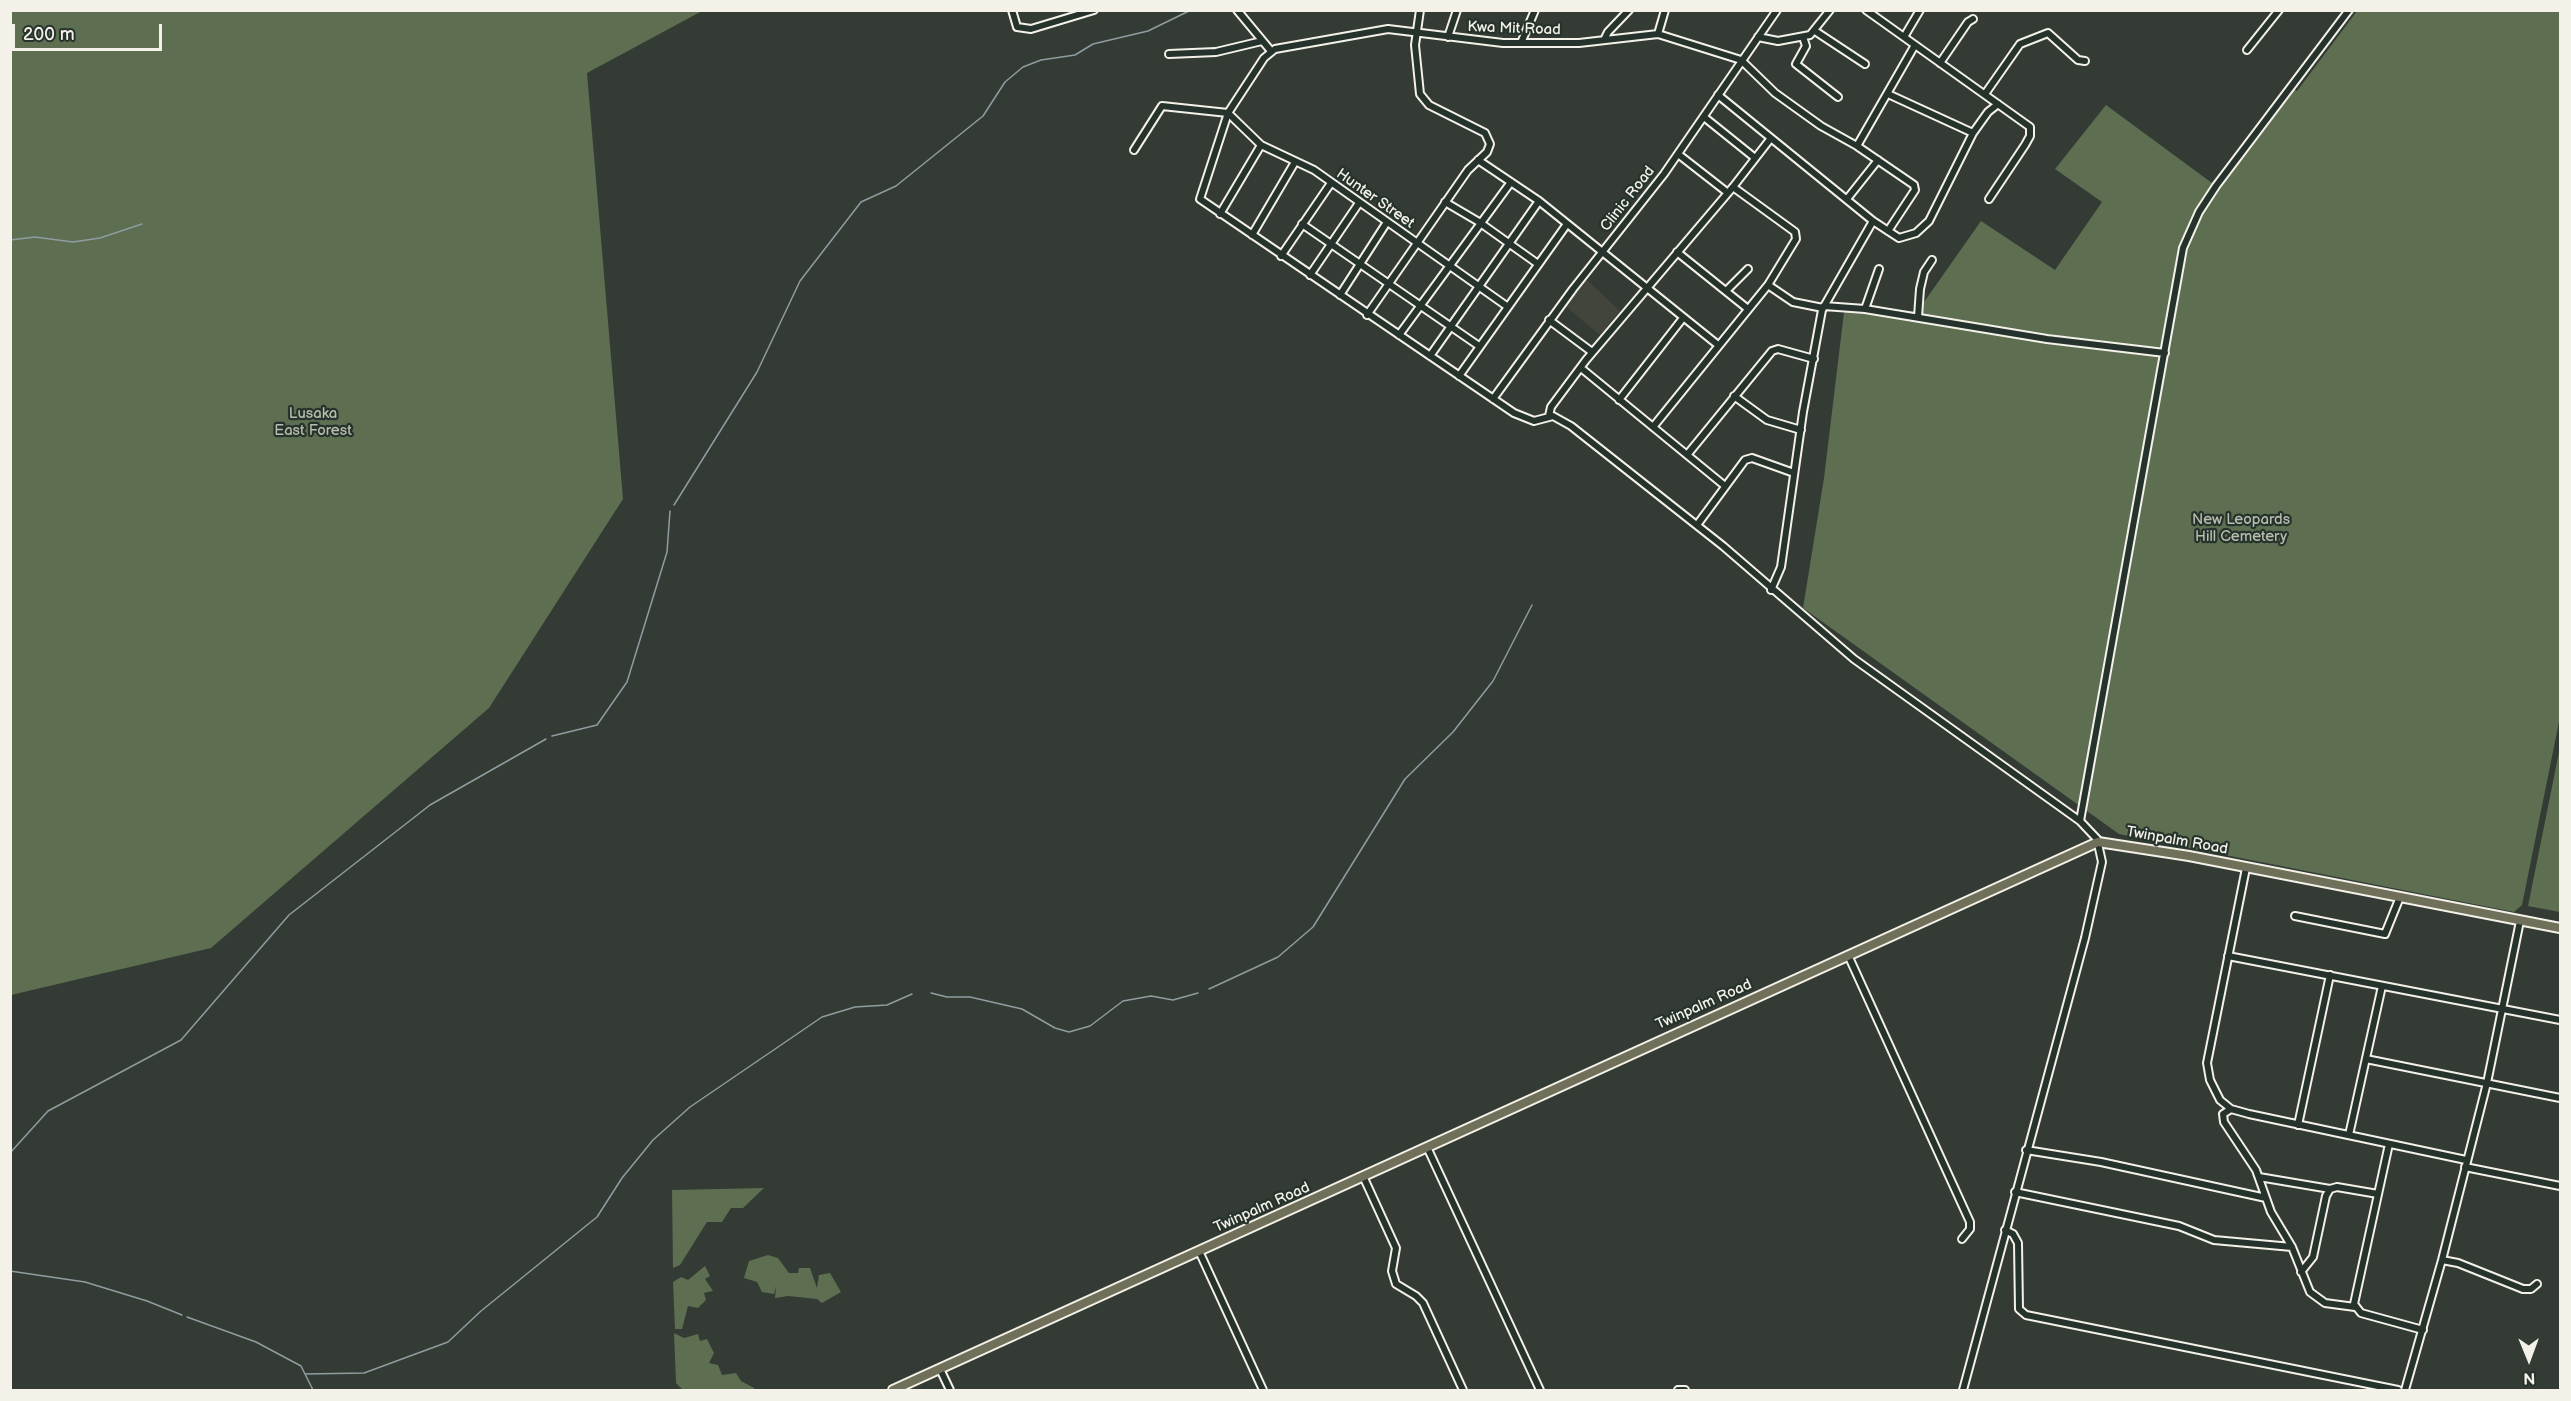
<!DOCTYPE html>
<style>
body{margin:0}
#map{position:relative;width:2571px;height:1401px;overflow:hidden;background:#333b34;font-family:"Balsamiq Sans",sans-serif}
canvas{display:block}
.frame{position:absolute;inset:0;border:12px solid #f4f1e8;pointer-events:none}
.north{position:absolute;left:2499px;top:1329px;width:60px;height:60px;-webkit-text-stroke:4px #26332d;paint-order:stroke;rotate:179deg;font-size:16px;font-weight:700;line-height:24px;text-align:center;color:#f4f1e8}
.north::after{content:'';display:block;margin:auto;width:21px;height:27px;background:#f4f1e8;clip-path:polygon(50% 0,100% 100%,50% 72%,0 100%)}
.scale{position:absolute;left:12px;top:24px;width:150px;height:27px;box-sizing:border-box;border:3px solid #f4f1e8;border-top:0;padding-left:8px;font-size:18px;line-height:21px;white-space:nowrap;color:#f4f1e8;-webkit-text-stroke:4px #26332d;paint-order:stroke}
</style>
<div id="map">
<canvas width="2571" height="1401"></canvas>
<div class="frame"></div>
<div class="north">N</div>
<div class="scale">200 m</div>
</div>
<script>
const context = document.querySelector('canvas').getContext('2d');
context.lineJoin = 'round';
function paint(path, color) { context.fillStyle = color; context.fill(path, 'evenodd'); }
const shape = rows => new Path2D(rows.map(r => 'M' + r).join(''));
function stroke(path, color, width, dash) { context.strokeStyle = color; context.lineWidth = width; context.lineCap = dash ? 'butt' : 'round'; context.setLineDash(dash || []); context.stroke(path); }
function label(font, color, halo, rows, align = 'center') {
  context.font = font + ' "Balsamiq Sans",sans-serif'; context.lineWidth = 4.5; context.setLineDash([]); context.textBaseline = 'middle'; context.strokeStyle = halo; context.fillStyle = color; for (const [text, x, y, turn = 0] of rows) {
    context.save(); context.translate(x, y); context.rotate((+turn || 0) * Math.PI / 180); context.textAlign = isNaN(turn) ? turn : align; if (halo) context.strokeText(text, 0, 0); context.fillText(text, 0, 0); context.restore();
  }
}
paint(shape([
 [1586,279,1620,311,1600,335,1564,305]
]), '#42453c');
paint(shape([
 [10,11,702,11,587,73,623,499,489,708,211,948,11,995],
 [2357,11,2560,11,2560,717,2522,905,2514,912,2119,834,1803,608,1824,478,1845,304,1917,312,1981,221,2055,270,2102,202,2055,169,2106,105,2212,183,2287,86,2297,91],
 [2560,747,2560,912,2528,906],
 [764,1188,743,1208,731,1208,722,1222,707,1222,680,1265,673,1268,672,1190],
 [768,1255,778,1258,789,1273,798,1273,799,1268,810,1268,817,1288,819,1275,830,1273,841,1292,822,1303,817,1299,788,1296,775,1298,776,1286,774,1294,762,1292,757,1282,744,1278,749,1261],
 [705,1266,710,1276,705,1279,713,1291,704,1293,706,1300,698,1308,688,1306,682,1329,675,1329,673,1282,681,1277,688,1280],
 [674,1333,684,1338,698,1334,700,1341,707,1339,714,1353,709,1363,718,1365,722,1375,736,1373,741,1381,754,1388,754,1390,683,1390,676,1383]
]), '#5d6e51');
stroke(shape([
 [10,240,35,237,73,242,100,238,142,224],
 [674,505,757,372,800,281,861,202,896,186,983,116,1005,82,1023,67,1041,60,1075,55,1093,44,1148,31,1191,10],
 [552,736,597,725,627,682,667,552,670,511],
 [1209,989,1278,957,1313,927,1405,779,1453,732,1493,681,1532,605],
 [931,993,947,997,970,997,1022,1009,1055,1028,1069,1032,1090,1026,1123,1001,1151,996,1173,1000,1198,993],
 [10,1153,48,1111,181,1040,289,915,430,805,546,739],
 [10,1271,85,1282,147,1301,182,1315],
 [187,1317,256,1342,301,1366,313,1390],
 [305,1374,364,1373,448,1342,481,1311,597,1217,622,1178,653,1140,690,1107,822,1017,855,1007,887,1005,912,994]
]), '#8f9da1', 1.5);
const minor = shape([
 [1012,10,1017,27,1031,29,1094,10],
 [1237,10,1271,51],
 [1866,10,2030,127,2030,136,2025,145,1989,199],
 [1815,31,1865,64],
 [1658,34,1665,10],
 [1448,37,1457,10],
 [1758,37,1778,41,1810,35,1830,10],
 [1803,37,1806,46,1796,64,1838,97],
 [1904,37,1920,10],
 [1604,40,1608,32,1629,10],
 [1521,43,1535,10],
 [2247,50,2279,10],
 [1169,54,1216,52,1262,41],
 [1940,63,1968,22,1973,19],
 [1888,94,1973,133],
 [1985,94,2020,44,2048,33,2078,60,2085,61],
 [1718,95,1873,221,1899,238,1916,233,1929,221,1973,133,1988,112,1998,104],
 [1704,117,1755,158],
 [1857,146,1915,45],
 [1134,150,1162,106,1228,113,1261,145,1314,170,1508,307],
 [1678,154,1728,193],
 [1478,160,1539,201,1718,345],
 [1847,199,1878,160],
 [1445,202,1479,222,1538,264],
 [1220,214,1261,145],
 [1302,224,1479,346],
 [1888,231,1915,190,1914,185,1857,146,1821,126,1775,93,1741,60,1658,34,1579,43,1503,43,1388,29,1275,49,1264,58,1228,113,1200,199,1514,413,1534,421,1553,416,1571,426,1723,546,1854,659,2080,821,2097,839,2102,862,2085,938,1963,1390],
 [1252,235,1295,162],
 [1677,252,1748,309],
 [1281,256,1331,183],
 [1310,275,1359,203],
 [1768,285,1793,302,1823,308],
 [1727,290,1748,269],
 [1340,295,1387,222],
 [1824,306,1865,309,2047,339,2165,353],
 [1865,309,1879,269],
 [1367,315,1468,170,1487,152,1490,144,1485,133,1429,105,1420,94,1415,45,1420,10],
 [1918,317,1920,289,1924,272,1932,260],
 [1549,320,1592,352],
 [1399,335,1511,182],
 [1430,356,1539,201],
 [1581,368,1725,486],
 [1459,376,1567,224],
 [1734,396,1767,420,1801,430],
 [1493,399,1573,289,1664,174,1777,10],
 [1619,400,1683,318],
 [1549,416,1551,407,1586,360,1733,187,1771,138],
 [1653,427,1768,285,1796,239,1795,232,1733,187],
 [1687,455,1772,351,1778,349,1814,359],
 [1697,525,1745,460,1752,458,1794,473],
 [1771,590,1781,567,1803,412,1822,310,1873,221],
 [2080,821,2183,248,2199,212,2216,186,2349,10],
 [2246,868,2207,1063,2210,1080,2220,1100,2231,1109,2249,1114,2466,1160],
 [2295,916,2385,934,2400,897],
 [1848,955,1970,1222,1970,1229,1962,1239],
 [2228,956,2560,1020],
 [2366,1059,2560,1098],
 [2231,1109,2223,1114,2224,1122,2256,1170,2271,1212,2292,1247,2310,1292,2325,1303,2355,1307],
 [2298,1125,2330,975],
 [2349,1135,2382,986],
 [2389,1144,2354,1304,2361,1313,2423,1330],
 [1427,1147,1540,1390],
 [2026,1150,2101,1162,2266,1198],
 [2465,1167,2560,1186],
 [1363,1176,1396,1248,1392,1271,1396,1284,1416,1296,1423,1303,1463,1390],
 [2259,1177,2330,1189],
 [2015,1192,2179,1226,2214,1240,2292,1247],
 [2005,1230,2013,1234,2018,1243,2019,1309,2026,1315,2398,1390],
 [1199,1251,1263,1390],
 [2442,1260,2458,1263,2523,1289,2531,1289,2537,1284],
 [2301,1272,2313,1257,2326,1196,2330,1189,2337,1187,2378,1194],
 [940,1369,950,1390],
 [1678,1390,1685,1390],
 [2405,1390,2442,1260,2487,1083,2520,921]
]);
const major = shape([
 [893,1390,2098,842,2189,856,2560,928]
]);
stroke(minor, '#f4f1e8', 10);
stroke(major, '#f4f1e8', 12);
stroke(minor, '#26332d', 6);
stroke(major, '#706f59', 8);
label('15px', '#f4f1e8', '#26332d', [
 ["Kwa Mit Road",1514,29,2],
 ["Hunter Street",1375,199,35],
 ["Clinic Road",1628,199,-52],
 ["Twinpalm Road",2177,841,10],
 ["Twinpalm Road",1704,1005,-24],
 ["Twinpalm Road",1262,1208,-24]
]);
label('15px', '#b8bdac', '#26332d', [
 ["Lusaka",313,414],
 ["East Forest",313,431],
 ["New Leopards",2241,520],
 ["Hill Cemetery",2241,537]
]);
</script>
